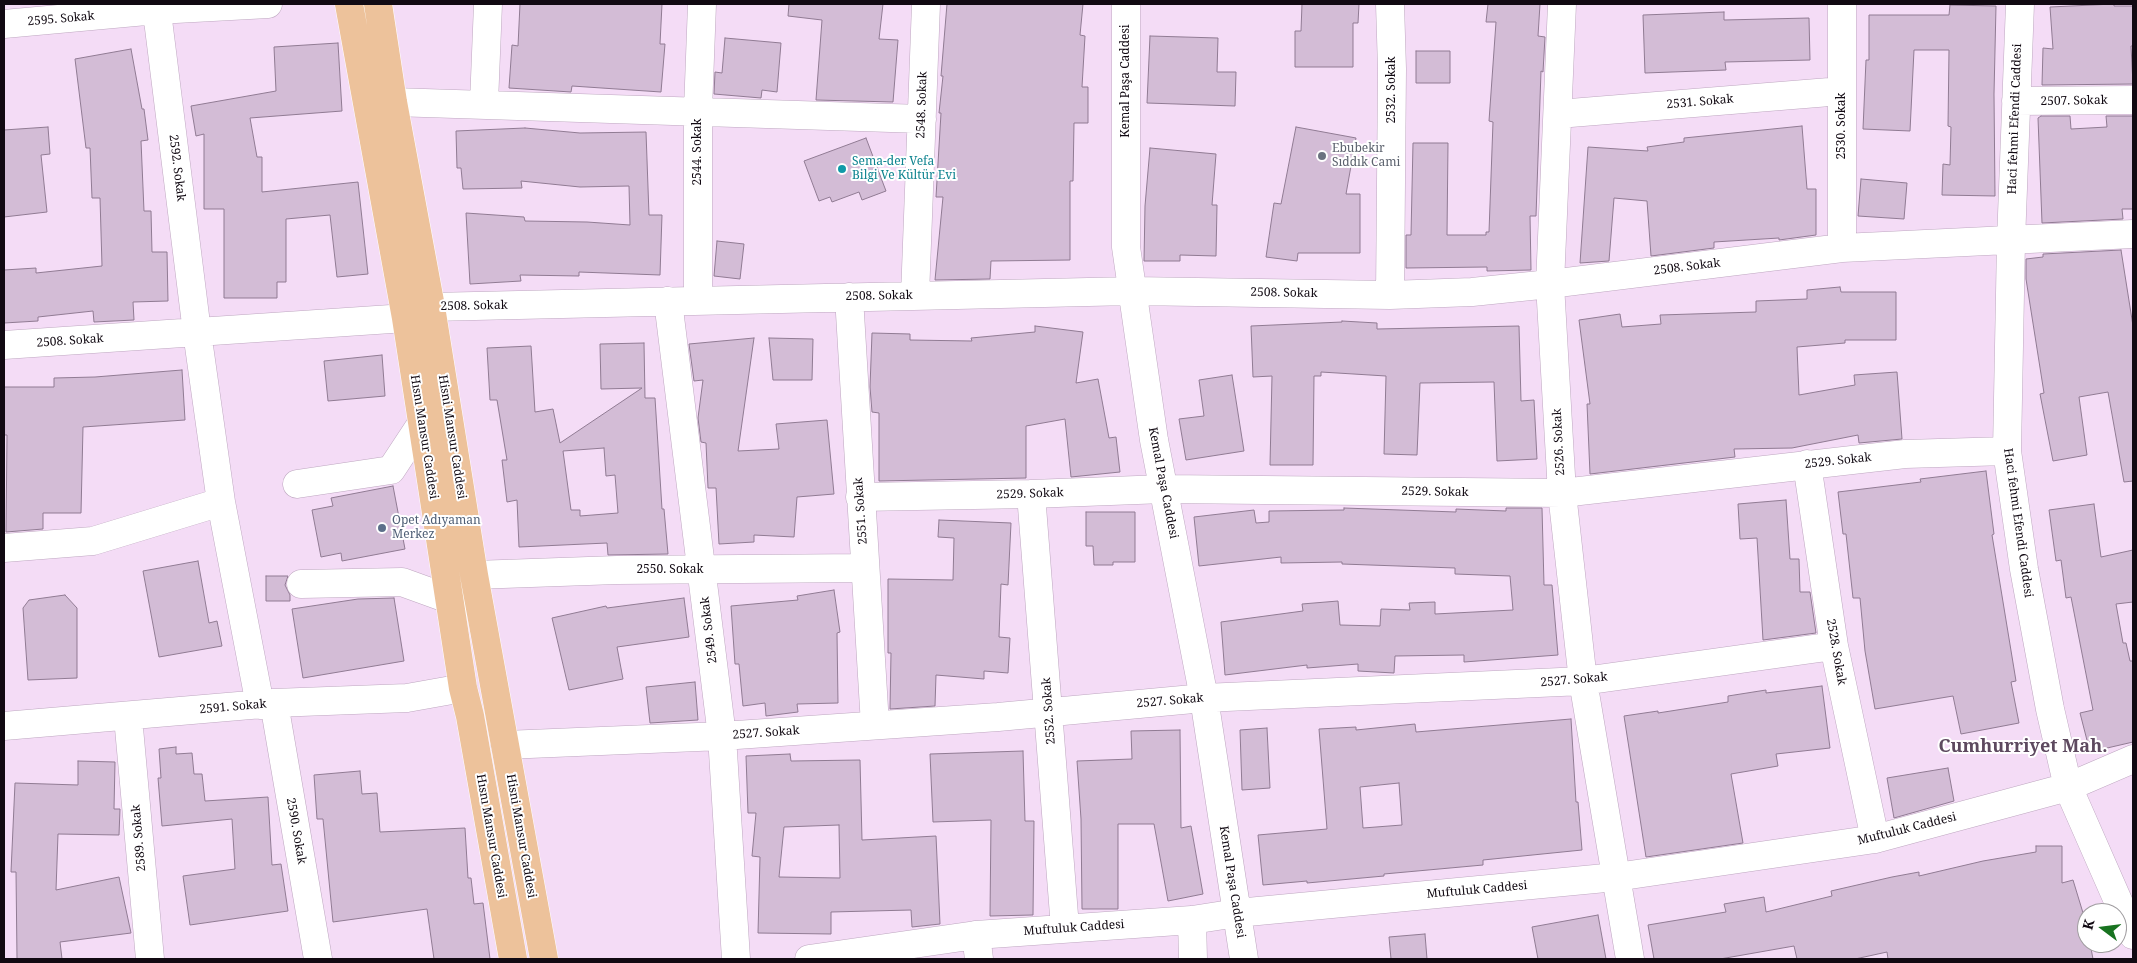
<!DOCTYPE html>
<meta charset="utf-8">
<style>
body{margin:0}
#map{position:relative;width:2137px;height:963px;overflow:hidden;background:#f4dcf6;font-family:"Noto Serif",serif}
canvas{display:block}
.frame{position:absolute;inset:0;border:5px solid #110912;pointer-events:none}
.north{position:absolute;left:2077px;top:903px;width:50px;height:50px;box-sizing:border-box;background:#fff;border:1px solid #a09da0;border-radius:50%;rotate:285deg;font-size:14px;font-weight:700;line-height:20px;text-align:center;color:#110912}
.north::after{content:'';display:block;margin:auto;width:18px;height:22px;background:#187320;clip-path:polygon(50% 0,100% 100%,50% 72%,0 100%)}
</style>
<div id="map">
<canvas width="2137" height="963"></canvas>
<div class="frame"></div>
<div class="north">K</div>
</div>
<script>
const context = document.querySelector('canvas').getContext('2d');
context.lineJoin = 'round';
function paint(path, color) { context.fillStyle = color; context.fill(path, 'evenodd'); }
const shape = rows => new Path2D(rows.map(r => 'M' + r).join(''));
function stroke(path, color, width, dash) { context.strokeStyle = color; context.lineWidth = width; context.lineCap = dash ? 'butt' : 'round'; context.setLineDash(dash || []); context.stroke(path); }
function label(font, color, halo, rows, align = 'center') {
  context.font = font + ' "Noto Serif",serif'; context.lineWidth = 4; context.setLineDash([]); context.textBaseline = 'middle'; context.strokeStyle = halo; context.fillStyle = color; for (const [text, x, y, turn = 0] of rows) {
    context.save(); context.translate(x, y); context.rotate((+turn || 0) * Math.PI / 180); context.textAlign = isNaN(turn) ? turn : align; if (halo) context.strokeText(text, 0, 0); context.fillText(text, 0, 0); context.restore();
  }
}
const building = shape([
 [520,4,662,4,660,44,665,44,661,92,572,86,571,92,509,88,512,45,518,46,520,4],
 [789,4,883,4,879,39,898,40,893,102,816,100,822,20,788,16,789,4],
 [947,4,1083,4,1080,35,1085,36,1082,87,1088,87,1088,123,1074,123,1073,181,1070,181,1070,260,991,261,990,279,935,280,943,197,936,197,941,113,939,113,943,76,941,76,947,4],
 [1302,4,1359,4,1358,23,1353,23,1353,67,1295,67,1295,31,1301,31,1302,4],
 [1488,4,1540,4,1538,36,1545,37,1543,72,1541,71,1536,216,1530,216,1531,270,1487,271,1487,267,1406,268,1406,235,1411,235,1413,143,1448,143,1447,235,1486,235,1486,232,1489,232,1493,122,1489,121,1496,22,1486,22,1488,4],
 [2114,4,2114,6,2133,6,2133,46,2131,46,2133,84,2042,85,2043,48,2053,49,2050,7,2114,4],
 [1950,5,1996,6,1994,94,1995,196,1942,195,1943,164,1950,165,1951,127,1948,126,1949,50,1914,50,1910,131,1863,129,1866,60,1869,60,1869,15,1949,15,1950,5],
 [1724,12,1724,20,1809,18,1810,60,1725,62,1726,70,1645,73,1643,15,1724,12],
 [1150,36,1218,38,1217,72,1236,72,1235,106,1147,103,1150,36],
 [725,38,781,43,777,92,762,90,761,98,714,94,715,72,722,73,725,38],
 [338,43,342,111,250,118,257,157,262,157,262,192,358,182,368,274,337,277,330,215,286,219,286,282,277,282,277,298,224,298,224,209,204,209,204,134,196,136,191,106,276,91,274,47,338,43],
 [131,49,142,109,144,109,148,140,141,141,144,211,151,211,152,252,167,252,168,301,133,302,134,320,94,322,93,311,38,317,38,321,4,323,4,270,36,268,36,273,102,266,100,198,92,198,90,148,86,148,75,59,131,49],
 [1416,51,1450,51,1450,83,1416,83,1416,51],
 [2041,116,2070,116,2071,129,2107,127,2106,116,2133,116,2133,209,2122,209,2123,219,2042,223,2038,118,2041,116],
 [1802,126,1807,189,1816,189,1816,235,1779,240,1779,238,1714,242,1714,248,1651,256,1647,201,1614,198,1609,261,1580,263,1588,147,1648,151,1647,147,1684,142,1684,138,1802,126],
 [48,127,50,154,41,155,47,212,4,217,4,130,48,127],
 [1296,127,1356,138,1346,194,1360,194,1360,253,1298,253,1297,261,1266,257,1274,203,1281,204,1296,127],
 [525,128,580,133,646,132,649,215,662,215,660,275,579,272,579,276,520,275,521,281,470,284,466,213,524,217,525,221,587,222,630,225,629,186,580,187,521,181,522,188,463,189,461,168,457,168,456,131,525,128],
 [866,138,886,191,862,200,859,192,832,202,830,197,819,201,804,161,866,138],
 [1150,148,1216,154,1212,205,1217,205,1216,256,1180,255,1180,261,1144,261,1145,206,1150,148],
 [1861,179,1907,183,1904,219,1858,216,1861,179],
 [717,241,744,244,740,279,714,276,717,241],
 [2121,250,2133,326,2133,481,2124,482,2108,392,2079,397,2087,455,2053,461,2040,394,2044,393,2026,279,2026,259,2043,257,2043,254,2121,250],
 [1840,287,1841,292,1896,292,1896,340,1845,340,1845,343,1797,347,1799,395,1855,385,1854,375,1897,372,1902,439,1859,443,1858,435,1792,448,1734,449,1735,457,1590,474,1587,404,1590,404,1579,320,1620,314,1622,327,1661,324,1660,315,1756,312,1756,301,1807,299,1807,290,1840,287],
 [1342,321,1377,323,1377,329,1519,326,1521,401,1534,400,1537,459,1497,461,1494,382,1420,383,1417,455,1384,454,1386,376,1321,372,1321,376,1314,376,1313,465,1270,465,1272,376,1253,377,1251,326,1342,322,1342,321],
 [1035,326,1083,332,1076,383,1098,379,1109,438,1116,437,1120,472,1071,477,1065,419,1026,426,1026,478,879,481,879,413,872,412,870,387,872,333,910,334,910,340,972,341,971,338,1035,332,1035,326],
 [754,338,738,451,779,449,776,424,827,420,834,494,797,497,794,537,754,535,754,542,719,544,716,488,708,488,706,443,701,442,698,418,703,380,694,381,689,344,754,338],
 [769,338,813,339,812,380,773,380,769,338],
 [644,343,645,398,655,398,662,509,664,509,668,554,608,555,607,543,519,547,517,500,507,502,502,460,507,460,497,400,490,400,487,348,531,346,535,412,553,409,560,443,642,388,601,389,600,344,644,343],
 [604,448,606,476,615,475,618,513,580,516,580,510,571,510,563,451,604,448],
 [382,355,385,396,328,401,324,361,382,355],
 [182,370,185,420,83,427,81,513,43,513,43,529,6,532,7,435,4,435,4,387,54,387,54,378,95,377,182,370],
 [1232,375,1244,451,1186,460,1179,419,1204,416,1199,380,1232,375],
 [1986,471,1994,534,1992,535,2016,681,2011,682,2019,723,1961,734,1953,696,1875,709,1865,651,1860,598,1853,598,1846,534,1843,534,1838,492,1921,482,1920,479,1986,471],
 [393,486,405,549,342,561,341,553,321,557,312,510,333,506,331,498,393,486],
 [1786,500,1790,559,1799,559,1800,592,1810,592,1816,633,1763,640,1757,538,1740,539,1738,504,1786,500],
 [2094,504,2101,557,2133,550,2133,602,2116,604,2123,643,2126,643,2130,661,2133,661,2133,742,2090,752,2080,713,2093,710,2071,597,2066,598,2061,560,2056,561,2049,510,2094,504],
 [1344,508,1456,512,1456,509,1506,511,1506,508,1542,508,1544,585,1552,585,1558,655,1464,662,1464,655,1395,656,1394,673,1358,671,1358,664,1307,668,1307,665,1225,675,1221,622,1303,611,1302,604,1338,601,1340,625,1380,626,1381,609,1410,610,1409,603,1435,602,1435,614,1513,610,1510,576,1455,574,1455,568,1342,564,1342,562,1281,563,1281,557,1199,566,1194,517,1254,510,1256,523,1269,522,1269,511,1344,510,1344,508],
 [1086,512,1135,512,1135,562,1113,562,1113,565,1094,565,1093,546,1086,546,1086,512],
 [939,520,1011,523,1008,585,1001,584,999,637,1010,638,1008,673,984,671,984,679,936,675,935,706,890,709,891,653,888,653,888,579,953,580,954,538,938,537,939,520],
 [198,561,209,623,217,621,222,646,159,657,143,571,198,561],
 [266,576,288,576,285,585,290,595,290,601,266,601,266,576],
 [834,590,840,632,837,633,838,703,797,704,798,712,766,716,765,703,743,706,739,664,735,664,731,606,798,600,797,596,834,590],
 [65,595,77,608,77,678,28,680,23,608,29,600,65,595],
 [394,598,404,661,303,678,292,609,358,599,394,598],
 [684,598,689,637,617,647,623,679,569,690,552,618,606,606,607,608,684,598],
 [695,682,698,720,650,723,646,687,695,682],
 [1822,686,1830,748,1776,754,1778,766,1731,774,1743,843,1646,857,1624,716,1658,711,1658,713,1728,702,1728,696,1766,690,1766,693,1822,686],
 [1571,719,1576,802,1578,802,1582,850,1483,860,1483,865,1384,874,1384,876,1307,883,1307,881,1263,885,1258,835,1327,829,1319,729,1356,727,1356,730,1415,724,1416,732,1571,719],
 [1399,783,1402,825,1363,828,1360,787,1399,783],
 [1267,728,1270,788,1242,790,1240,730,1267,728],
 [1180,730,1181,828,1191,826,1203,894,1168,901,1154,824,1118,824,1118,909,1082,909,1081,819,1077,761,1132,759,1131,731,1180,730],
 [176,747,176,754,192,753,194,774,202,774,205,801,268,797,272,865,281,864,288,911,190,925,183,876,235,869,232,819,162,826,158,778,161,778,159,749,176,747],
 [1023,751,1025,821,1034,821,1033,915,990,916,991,820,933,822,930,754,1023,751],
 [790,754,791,761,860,760,862,840,936,836,940,924,912,927,911,910,831,912,831,934,758,933,760,857,752,856,756,813,748,813,746,756,790,754],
 [839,825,840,878,779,877,784,827,839,825],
 [78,761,115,762,114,809,120,809,119,835,58,834,56,890,119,877,131,933,60,942,62,959,17,959,16,872,11,872,15,783,78,785,78,761],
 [1948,768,1954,801,1894,818,1887,778,1948,768],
 [360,771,362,794,377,793,380,832,465,828,468,878,471,878,474,904,483,903,490,959,434,959,427,909,333,922,323,819,317,819,314,775,360,771],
 [2036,846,2062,846,2062,883,2073,880,2087,926,2087,943,2090,943,2093,959,1888,959,1887,952,1855,959,1797,959,1794,946,1720,959,1654,959,1648,925,1726,912,1724,904,1764,897,1766,912,1832,896,1831,891,1892,877,1919,872,1919,876,1983,861,2036,852,2036,846],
 [1598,915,1606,959,1538,959,1532,927,1598,915],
 [1425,934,1427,959,1391,959,1389,937,1425,934]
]);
paint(building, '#d3bcd6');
stroke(building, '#907b93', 1);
const minor = shape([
 [156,4,197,332,221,502,260,705],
 [1126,4,1126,247,1154,440,1204,698,1244,959],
 [1390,4,1392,69,1390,295],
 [1562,4,1550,284,1562,493,1583,681,1630,959],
 [2020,4,2011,241,2007,451,2024,569,2050,709,2068,787,2133,935],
 [4,24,157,10,268,4],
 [2016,101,2133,100],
 [393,102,922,119],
 [484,103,488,4],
 [1558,114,1842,91],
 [1842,248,1842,4],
 [915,296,926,4],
 [849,297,875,725],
 [668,301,722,736,736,959],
 [698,301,698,110,702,4],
 [431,307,1132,291,1390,295,1472,292,1550,284,1842,248,2133,234],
 [4,345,406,318],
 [1807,464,1834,646,1875,839],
 [297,484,391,470,422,423],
 [1031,494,1065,928],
 [860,497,1031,494,1164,489,1562,493,1905,454,2007,451],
 [4,548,93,541,221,502],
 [474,575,617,570,865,568],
 [301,584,402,582,449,599],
 [274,703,318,959],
 [128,717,150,959],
 [4,726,274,703,407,698,463,688],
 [505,745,722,736,998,717,1204,698,1583,681,1834,646],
 [1192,920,1193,959],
 [976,935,979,959],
 [809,959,976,935,1192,920,1237,913,1616,877,1875,839,2068,787,2133,759]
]);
const major = shape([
 [349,4,406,318,463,688,470,716,513,959],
 [378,4,393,102,431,307,474,575,544,959]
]);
stroke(minor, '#bea7c0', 29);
stroke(major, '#fff', 29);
stroke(minor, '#fff', 28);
stroke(major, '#edc29b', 28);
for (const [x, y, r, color] of [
 [1322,156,5,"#6b7280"],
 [842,169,5,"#0f9aa8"],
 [382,528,5,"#5c6f8a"]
]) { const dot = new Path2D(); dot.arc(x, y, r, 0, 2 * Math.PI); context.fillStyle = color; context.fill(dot); stroke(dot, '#fff', 2); }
label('12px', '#110912', '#fff', [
 ["2595. Sokak",61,19,-5],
 ["Kemal Paşa Caddesi",1126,81,-90],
 ["2532. Sokak",1392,90,-90],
 ["2507. Sokak",2074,101,-1],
 ["2531. Sokak",1700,102,-5],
 ["2548. Sokak",922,105,-88],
 ["Haci fehmi Efendi Caddesi",2015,119,-88],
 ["2530. Sokak",1842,126,-90],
 ["2544. Sokak",698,152,-90],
 ["2592. Sokak",177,168,83],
 ["2508. Sokak",1687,267,-7],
 ["2508. Sokak",1284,293,1],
 ["2508. Sokak",879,296,-1],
 ["2508. Sokak",474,306,-1],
 ["2508. Sokak",70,341,-4],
 ["Hısnı Mansur Caddesi",424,437,81],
 ["Hisni Mansur Caddesi",452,437,81],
 ["2526. Sokak",1559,442,-93],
 ["2529. Sokak",1838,461,-6],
 ["Kemal Paşa Caddesi",1163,483,79],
 ["2529. Sokak",1435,492,1],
 ["2529. Sokak",1030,494,-2],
 ["2551. Sokak",861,511,-94],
 ["Haci fehmi Efendi Caddesi",2018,523,82],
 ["2550. Sokak",670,570],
 ["2549. Sokak",709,630,-97],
 ["2528. Sokak",1836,652,80],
 ["2527. Sokak",1574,680,-5],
 ["2527. Sokak",1170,701,-5],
 ["2591. Sokak",233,707,-5],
 ["2552. Sokak",1049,711,-94],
 ["2527. Sokak",766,733,-4],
 ["Muftuluk Caddesi",1907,829,-14],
 ["2590. Sokak",296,831,80],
 ["Hısnı Mansur Caddesi",491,836,80],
 ["Hisni Mansur Caddesi",521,836,80],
 ["2589. Sokak",139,838,-95],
 ["Kemal Paşa Caddesi",1232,882,81],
 ["Muftuluk Caddesi",1477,890,-5],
 ["Muftuluk Caddesi",1074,928,-4]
]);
label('12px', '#5b616d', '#fff', [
 ["Ebubekir",1332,149],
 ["Sıddık Cami",1332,163]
], 'left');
label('12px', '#0d838f', '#fff', [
 ["Sema-der Vefa",852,162],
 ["Bilgi Ve Kültür Evi",852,176]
], 'left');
label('12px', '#4e5e75', '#fff', [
 ["Opet Adıyaman",392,521],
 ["Merkez",392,535]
], 'left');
label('bold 18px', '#5d495f', '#fff', [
 ["Cumhurriyet Mah.",2023,747]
]);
</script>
